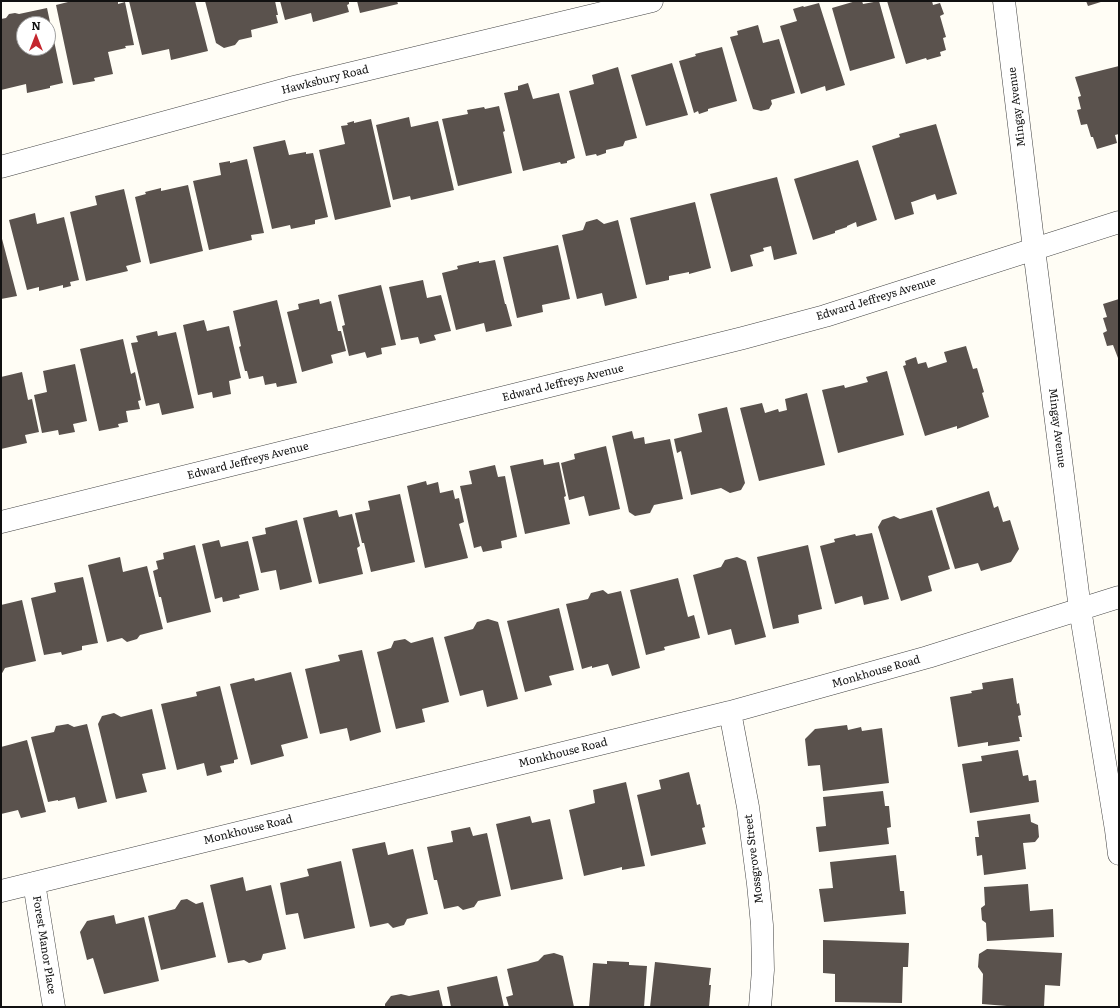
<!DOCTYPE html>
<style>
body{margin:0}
#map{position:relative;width:1120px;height:1008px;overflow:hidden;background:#fffdf5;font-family:Literata,serif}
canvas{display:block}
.frame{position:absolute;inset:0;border:2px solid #111;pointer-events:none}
.north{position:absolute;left:16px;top:16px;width:40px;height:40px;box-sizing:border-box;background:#fff;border:1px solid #a0a0a0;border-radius:50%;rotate:0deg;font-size:11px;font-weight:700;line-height:16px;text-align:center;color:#111}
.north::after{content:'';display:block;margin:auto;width:14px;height:18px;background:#c4262e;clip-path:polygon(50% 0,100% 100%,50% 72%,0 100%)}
</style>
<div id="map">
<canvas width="1120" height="1008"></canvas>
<div class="frame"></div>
<div class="north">N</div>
</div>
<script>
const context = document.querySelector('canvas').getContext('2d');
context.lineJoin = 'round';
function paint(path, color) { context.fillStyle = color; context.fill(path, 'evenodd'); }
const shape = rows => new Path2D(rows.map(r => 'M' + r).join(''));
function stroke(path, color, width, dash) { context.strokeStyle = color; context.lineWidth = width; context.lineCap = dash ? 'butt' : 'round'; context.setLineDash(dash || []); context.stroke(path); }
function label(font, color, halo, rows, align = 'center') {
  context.font = font + ' Literata,serif'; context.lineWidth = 4; context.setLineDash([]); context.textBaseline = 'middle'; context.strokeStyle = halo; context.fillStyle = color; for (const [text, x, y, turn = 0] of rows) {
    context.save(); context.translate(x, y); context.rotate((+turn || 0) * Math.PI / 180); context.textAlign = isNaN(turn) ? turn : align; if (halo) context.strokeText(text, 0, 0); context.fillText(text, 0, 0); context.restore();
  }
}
paint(shape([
 [72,1,118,1,118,4,125,2,134,45,125,46,126,48,108,52,113,74,94,78,95,81,73,85,56,5],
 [129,1,195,1,208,51,171,60,169,49,142,55],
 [205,1,275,1,278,15,276,15,278,23,251,30,252,37,239,40,235,45,224,48,216,43],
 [280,1,349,1,349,4,347,5,349,12,313,22,311,13,285,20],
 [357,1,397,1,398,4,360,13],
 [856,1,862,1,863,4,879,1,895,58,850,71,832,8],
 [887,1,932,1,933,5,940,3,944,14,940,16,946,37,943,38,946,50,940,52,941,56,927,60,926,58,906,64],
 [1086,1,1104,1,1088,6],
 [819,3,845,85,826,91,825,86,801,94,780,26,797,21,793,9,803,6,804,7],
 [47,8,63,83,50,86,50,88,27,93,26,84,1,90,1,19,6,18,9,14,15,13,19,14],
 [24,24,48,24,48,48,24,48],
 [758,25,763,43,779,39,795,93,771,100,772,104,769,109,761,111,753,109,730,37,738,35,737,31],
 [722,47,737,101,708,109,708,111,699,114,698,111,694,113,679,61,696,56,695,54],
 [672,63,688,115,646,126,631,75],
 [1119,66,1119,134,1115,135,1117,143,1097,149,1093,137,1091,137,1087,124,1081,125,1077,110,1081,109,1078,97,1081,96,1075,77],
 [618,67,637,138,625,141,623,146,606,150,606,153,597,156,596,154,586,156,569,91,594,84,592,75],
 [528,83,533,99,559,93,575,158,567,161,567,163,561,164,560,162,523,171,504,93,518,90,518,86],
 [499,106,505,131,503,132,512,173,458,186,442,119,468,114,467,110,484,107,485,109],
 [409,117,411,127,438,121,454,190,411,200,410,196,393,200,376,125],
 [371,119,391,207,335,220,319,150,345,144,341,126,348,125,347,123,354,121,354,123],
 [936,124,957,194,937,200,935,194,912,202,911,202,914,214,895,220,872,146,900,137,899,134],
 [285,140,289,155,306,152,306,154,313,153,328,217,315,220,315,224,291,229,290,225,272,229,253,147],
 [247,159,264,233,251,235,252,240,209,250,193,181,221,175,219,163,230,161,230,163],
 [858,160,877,220,857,227,856,222,847,226,847,227,835,231,835,233,813,240,794,179],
 [777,177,797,254,774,260,771,246,763,248,764,251,750,255,753,266,731,272,710,194],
 [188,185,203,251,150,264,135,197,146,194,145,192,161,188,161,191],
 [124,189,141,262,126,266,128,271,86,281,70,212,97,205,95,196],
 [695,202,711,268,689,274,689,272,669,276,669,280,646,285,630,218],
 [35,213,37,224,64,217,79,280,70,282,71,286,63,288,63,285,39,291,39,287,27,290,9,220],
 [597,219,604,224,618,220,637,298,605,306,602,293,577,299,562,235,583,230,586,222],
 [1,235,17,296,1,299],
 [558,245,570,299,542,305,543,312,517,318,503,257],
 [495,260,505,304,506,304,512,326,486,332,484,323,456,330,442,273,458,269,457,266,479,261,479,263],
 [423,280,427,298,441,295,451,331,434,335,436,340,420,344,418,337,401,340,389,287],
 [381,285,396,345,381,348,382,354,367,358,365,352,349,356,342,326,345,325,338,295],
 [319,299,320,304,331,301,338,331,341,331,346,351,331,355,333,363,302,372,287,312,299,309,298,304],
 [1119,299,1119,357,1118,358,1113,345,1107,346,1103,333,1107,331,1103,318,1107,317,1103,304],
 [277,300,297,383,277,387,276,383,265,385,263,376,249,379,247,371,245,371,239,347,241,346,233,311],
 [204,320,207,331,229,326,241,378,229,381,231,394,213,398,212,392,198,395,183,325],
 [157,331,158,336,176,332,194,408,162,415,159,403,146,406,131,343,138,342,136,336],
 [123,339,131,374,135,372,141,400,138,401,140,409,126,411,128,422,118,424,119,427,99,431,80,349],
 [966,346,973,369,977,368,984,392,982,393,989,417,957,429,957,426,925,436,903,366,906,365,905,361,916,357,918,364,926,362,928,368,947,362,944,352],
 [75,364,87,421,73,424,75,432,59,435,58,430,42,433,34,395,47,392,43,371],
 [887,371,904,435,838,453,822,390,844,385,845,388,868,382,866,377],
 [22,372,28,400,32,399,39,432,25,435,27,443,1,449,1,377],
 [807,393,825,465,759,481,740,408,762,403,765,413,778,409,779,412,787,410,785,399],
 [727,407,745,483,741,490,730,493,721,488,691,495,681,451,677,453,674,439,702,432,698,414],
 [632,431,634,439,644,437,645,444,670,439,683,499,654,505,650,513,635,516,629,512,612,436],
 [606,446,620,509,589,516,584,496,569,500,561,463,575,459,574,454],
 [543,459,544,465,559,462,566,496,564,497,570,524,525,534,510,466],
 [495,465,498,477,505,476,517,537,501,541,502,548,483,552,481,546,474,548,460,486,472,484,469,471],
 [426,481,427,485,438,482,440,493,453,490,455,499,459,498,464,522,459,524,468,558,425,568,407,486],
 [989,491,994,508,998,506,1003,522,1010,520,1019,549,1011,562,981,571,978,563,955,569,936,508],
 [400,494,415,562,371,572,364,543,362,543,355,513,370,510,368,501],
 [337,510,339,517,352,514,360,546,357,548,363,574,319,584,303,518],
 [932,510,950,569,928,576,932,591,901,601,878,527,882,520,894,516,900,519],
 [297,520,312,582,280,590,276,570,261,573,252,537,266,534,265,528],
 [872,533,889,599,864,605,862,596,835,604,820,546,835,542,834,539,855,534,856,536],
 [219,540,221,547,248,541,259,590,239,595,240,598,223,602,222,597,215,599,202,544],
 [195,545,211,612,167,623,161,597,159,597,153,571,158,569,156,561,164,559,163,553],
 [808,545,822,609,798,615,799,623,773,629,757,557],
 [120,557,123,572,147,566,163,629,140,635,137,639,127,642,122,638,107,642,88,565],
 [737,557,746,561,766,637,735,645,731,629,708,635,693,575,721,567,725,560],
 [83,577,98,643,82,646,82,650,62,655,61,652,44,655,31,598,56,592,54,583],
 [678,578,688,617,694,615,700,638,664,647,665,650,646,655,630,590],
 [603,590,608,594,621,591,640,668,612,676,608,664,592,668,592,666,582,669,566,604,588,599,591,593],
 [22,600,36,661,5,668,1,675,1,605],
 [559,608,574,670,549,676,552,685,525,692,507,621],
 [488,619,498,622,518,699,487,707,483,690,460,696,444,637,473,629,477,622],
 [433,637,449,702,422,709,425,722,396,729,377,652,391,648,394,641,405,639,411,643],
 [362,650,381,732,350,741,347,728,320,734,305,669,340,661,338,655],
 [291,672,308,738,281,745,284,756,251,765,230,684,254,678,255,681],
 [1013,678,1017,704,1019,703,1021,715,1018,716,1022,737,1019,737,1020,741,988,746,988,742,958,747,950,697,972,693,971,691,983,689,982,683],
 [220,686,238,759,234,760,234,763,220,766,222,772,207,776,204,763,177,770,161,704,197,696,196,692],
 [152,709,166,769,142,774,147,792,116,799,98,724,102,716,114,713,121,717],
 [68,724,74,727,87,724,107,802,78,809,75,797,58,801,58,800,48,802,31,737,54,732,56,726],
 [847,725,848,730,861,727,862,731,882,728,889,783,823,791,820,765,808,766,805,739,815,729],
 [27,740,46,812,21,818,18,810,1,814,1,747],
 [1018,750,1023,776,1028,775,1029,781,1036,780,1039,802,970,813,962,764,982,761,981,756],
 [689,772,697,805,700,804,705,827,702,828,706,844,651,856,637,795,661,789,659,780],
 [626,782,645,866,622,870,622,867,584,876,569,810,595,803,593,790],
 [883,791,885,806,889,806,891,827,887,828,889,844,819,852,816,827,826,826,823,797],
 [1030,814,1031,822,1038,825,1039,837,1035,842,1023,843,1026,869,984,875,982,855,977,856,975,837,979,837,977,821],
 [530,816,532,823,550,819,563,879,511,890,496,824],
 [470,827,473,836,487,833,501,896,478,901,474,907,463,910,458,906,444,909,437,880,434,880,427,847,453,842,451,831],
 [385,842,388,855,413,849,428,914,407,919,404,925,393,928,388,923,370,927,352,849],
 [896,855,900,891,904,891,906,914,824,922,819,889,833,888,830,862],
 [341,861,355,928,304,939,298,913,286,915,280,883,309,876,307,869],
 [243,877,246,891,271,885,286,949,263,954,261,960,249,963,244,960,228,963,210,885],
 [1028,884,1030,911,1053,909,1054,937,987,941,986,923,982,920,981,908,985,905,984,887],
 [187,899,196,904,203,902,216,957,161,970,148,916,175,909,181,900],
 [114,915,116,924,144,917,159,981,104,994,93,958,87,960,80,932,87,921],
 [823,940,909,943,908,967,903,967,902,1003,835,1002,835,974,823,973],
 [987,949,1062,953,1060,986,1045,985,1044,1007,1007,1007,1007,1006,982,1004,983,974,978,967,979,954],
 [554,953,563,956,574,1007,509,1007,506,997,513,995,507,969,538,961,544,955],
 [607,961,629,962,629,965,647,966,644,1007,589,1007,593,963,607,964],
 [655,962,711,968,709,985,711,985,709,1007,650,1007],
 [497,976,504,1007,451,1007,447,987],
 [439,990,443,1007,385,1007,385,1004,391,996,401,994,409,996]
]), '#5a524d');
const minor = shape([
 [1004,1,1034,249,1080,609,1116,830,1119,854],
 [1,167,290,88,652,1],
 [1,522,743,338,825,316,1119,222],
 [730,712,748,807,758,884,762,925,763,970,760,1007],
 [34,883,54,1007],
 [1,891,730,712,928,657,1119,597]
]);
stroke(minor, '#444', 23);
stroke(minor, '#fff', 22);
label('11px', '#111', '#fff', [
 ["Hawksbury Road",325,80,-14],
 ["Mingay Avenue",1017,107,-97],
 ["Edward Jeffreys Avenue",876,299,-17],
 ["Edward Jeffreys Avenue",563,383,-14],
 ["Mingay Avenue",1057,428,83],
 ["Edward Jeffreys Avenue",248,461,-14],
 ["Monkhouse Road",876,672,-16],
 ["Monkhouse Road",563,753,-14],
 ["Monkhouse Road",248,830,-14],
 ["Mossgrove Street",754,859,-97],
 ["Forest Manor Place",44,945,81]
]);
</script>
